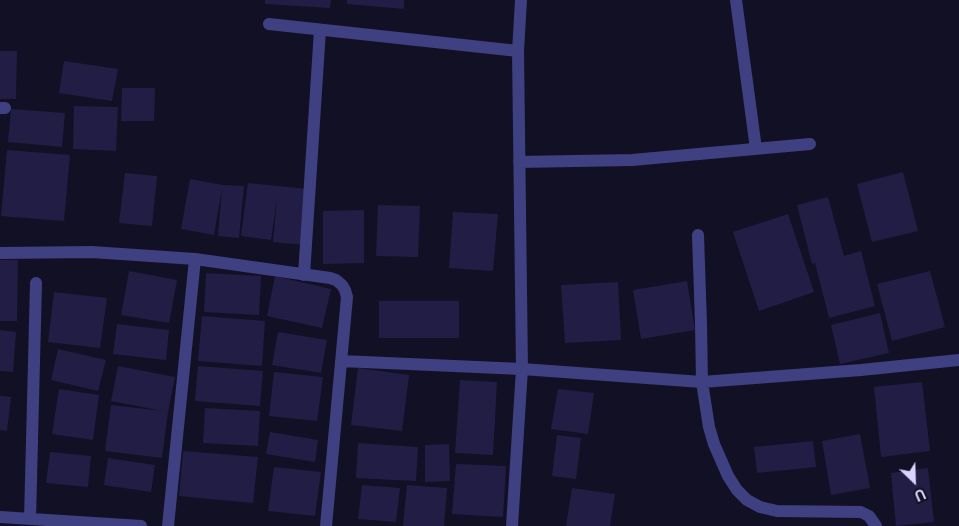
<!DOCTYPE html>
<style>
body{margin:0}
#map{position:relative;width:959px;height:526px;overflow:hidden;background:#121024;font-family:Inter,sans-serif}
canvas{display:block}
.north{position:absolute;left:889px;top:456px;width:50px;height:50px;-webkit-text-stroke:4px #121024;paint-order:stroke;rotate:156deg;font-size:14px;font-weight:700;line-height:20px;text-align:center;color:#d7d5fd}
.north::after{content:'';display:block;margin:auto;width:18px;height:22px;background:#d7d5fd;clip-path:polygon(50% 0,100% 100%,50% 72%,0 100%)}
</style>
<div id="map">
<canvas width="959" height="526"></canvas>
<div class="north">U</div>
</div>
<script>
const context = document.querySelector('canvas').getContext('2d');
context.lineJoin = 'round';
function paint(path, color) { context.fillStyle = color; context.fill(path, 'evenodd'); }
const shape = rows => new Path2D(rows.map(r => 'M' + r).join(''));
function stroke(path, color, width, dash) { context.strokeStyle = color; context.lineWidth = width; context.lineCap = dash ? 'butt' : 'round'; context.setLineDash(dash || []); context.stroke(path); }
paint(shape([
 [265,0,331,0,330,8,265,4],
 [347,0,404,0,404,9,347,4],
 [0,51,17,51,16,99,0,99],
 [64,61,118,69,112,101,59,93],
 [122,88,155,88,154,121,121,121],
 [74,106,118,107,116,151,73,149],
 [11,109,65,113,62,147,8,142],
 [7,150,70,155,64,221,1,216],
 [903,172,918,231,872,242,857,184],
 [125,173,157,176,152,226,119,223],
 [190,179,222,185,244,186,239,238,218,236,222,188,214,235,181,229],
 [248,183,308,189,304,245,273,242,277,198,271,240,241,236],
 [828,197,844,256,861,251,875,306,829,318,815,263,812,264,797,205],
 [378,205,420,206,418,257,376,256],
 [364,210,364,263,323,264,323,211],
 [453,212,498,214,493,271,449,268],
 [788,214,814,292,759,311,733,232],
 [0,260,18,260,17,321,0,321],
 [129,271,177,280,169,323,121,315],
 [930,271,945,327,892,341,877,284],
 [206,273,261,276,259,315,204,312],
 [275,276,331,289,322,328,267,316],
 [687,281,695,330,641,339,633,290],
 [618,282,621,340,565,343,561,285],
 [54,292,107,298,100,348,48,342],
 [379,301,459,301,459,338,379,338],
 [880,313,889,353,840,364,831,325],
 [202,316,265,321,262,366,198,361],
 [117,324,169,330,166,360,113,354],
 [0,330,16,332,13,372,0,371],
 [278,332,327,340,321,373,272,365],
 [58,349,106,360,98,391,51,380],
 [118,366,175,377,168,412,162,458,105,451,111,405,163,411,111,401],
 [198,366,263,371,260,406,195,401],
 [358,368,409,375,402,431,351,425],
 [274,372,323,377,317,421,269,416],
 [460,380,497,382,493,455,455,453],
 [922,382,930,451,881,457,874,387],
 [59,389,99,395,93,440,52,434],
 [558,389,594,393,588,434,551,429],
 [0,396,11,397,7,431,0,430],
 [205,408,260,411,258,446,203,443],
 [270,432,318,440,315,462,266,454],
 [860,434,870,488,831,495,822,441],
 [557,435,581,438,576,479,552,476],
 [813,441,816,467,757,473,754,447],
 [358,443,418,447,416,481,356,478],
 [449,444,450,481,425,482,425,445],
 [183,451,258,457,253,503,179,496],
 [50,452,91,456,88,487,46,483],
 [108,458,155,465,151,492,104,485],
 [456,464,506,466,503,517,452,514],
 [274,467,321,472,315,516,268,511],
 [928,468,934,522,896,526,891,473],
 [362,485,400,488,396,522,358,519],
 [407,485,447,488,444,526,403,526],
 [572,488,615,494,610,526,566,526]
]), '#221d44');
stroke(shape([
 [736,0,756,149],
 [269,24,518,51],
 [0,108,5,108],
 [519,162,632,160,810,144],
 [698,235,701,324,702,382,709,427,714,444,728,476,737,490,747,500,760,507,777,511,861,512,869,516,876,526],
 [0,253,92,252,195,259,330,278,336,280,342,285,345,290,347,297,326,526],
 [304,275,320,30],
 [341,361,522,369,702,382,861,370,959,360],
 [0,517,141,526],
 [30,519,36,283],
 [168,526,195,259],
 [512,526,522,369,518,51,521,0]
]), '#3e4081', 12);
</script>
